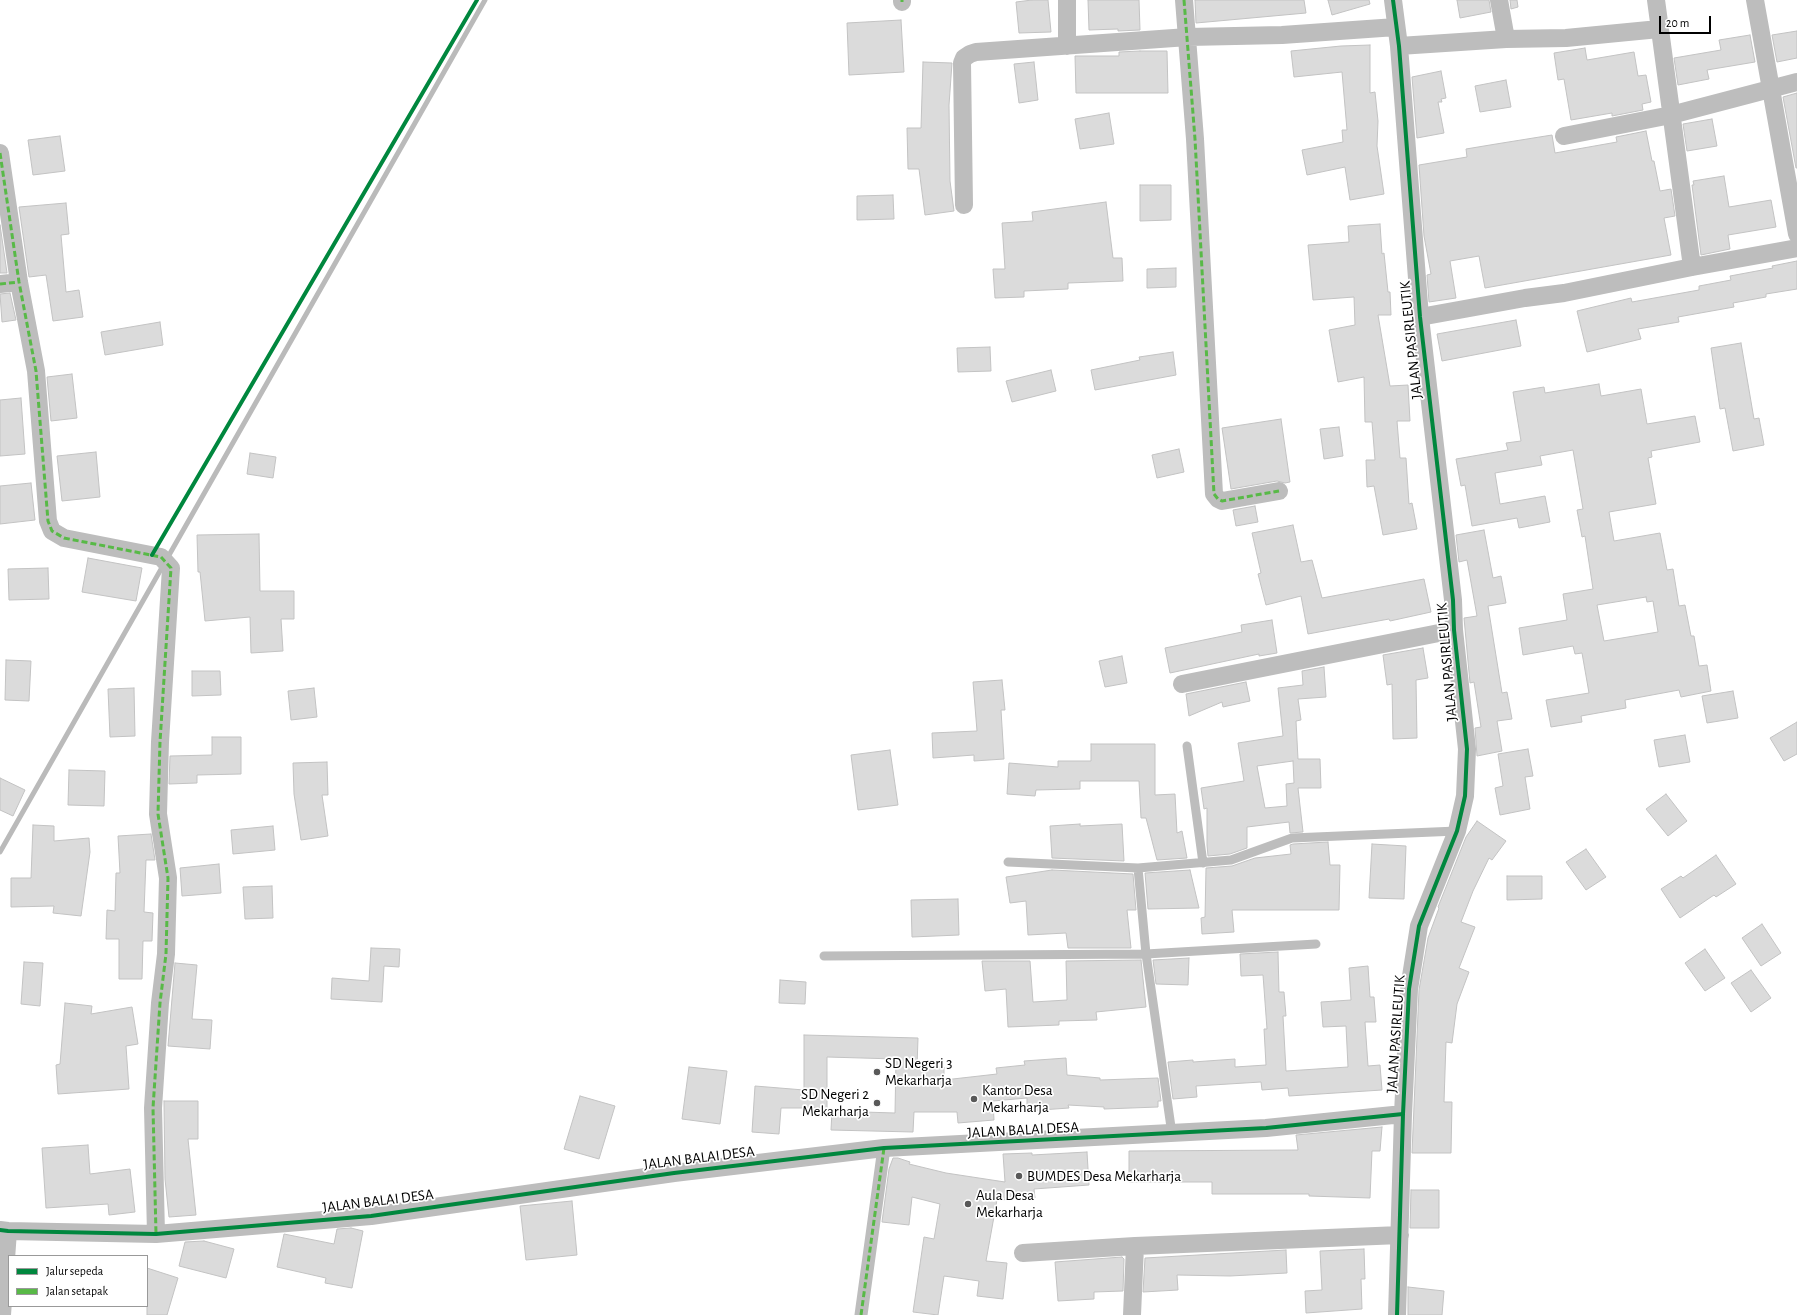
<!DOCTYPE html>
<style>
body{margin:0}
#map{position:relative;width:1797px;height:1315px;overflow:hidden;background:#fff;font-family:"Alegreya Sans",sans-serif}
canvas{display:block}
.legend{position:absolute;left:8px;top:1255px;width:140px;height:52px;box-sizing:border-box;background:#fff;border:1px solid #999;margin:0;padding:5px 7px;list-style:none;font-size:12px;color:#000}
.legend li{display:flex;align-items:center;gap:8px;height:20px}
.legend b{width:20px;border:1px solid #999}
.scale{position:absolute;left:1659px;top:16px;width:52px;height:18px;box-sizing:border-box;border:2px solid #000;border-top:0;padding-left:5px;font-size:12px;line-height:14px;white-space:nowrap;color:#000;-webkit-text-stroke:3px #fff;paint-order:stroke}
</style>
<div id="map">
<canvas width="1797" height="1315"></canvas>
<ul class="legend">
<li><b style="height:5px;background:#00873e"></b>Jalur sepeda</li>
<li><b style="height:5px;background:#58b947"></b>Jalan setapak</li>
</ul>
<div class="scale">20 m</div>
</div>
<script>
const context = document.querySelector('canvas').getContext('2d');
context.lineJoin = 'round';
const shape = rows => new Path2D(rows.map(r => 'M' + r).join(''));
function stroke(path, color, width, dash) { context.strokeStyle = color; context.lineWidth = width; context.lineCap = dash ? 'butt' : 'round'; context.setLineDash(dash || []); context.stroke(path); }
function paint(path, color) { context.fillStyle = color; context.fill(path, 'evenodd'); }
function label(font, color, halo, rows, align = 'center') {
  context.font = font + ' "Alegreya Sans",sans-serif'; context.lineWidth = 3.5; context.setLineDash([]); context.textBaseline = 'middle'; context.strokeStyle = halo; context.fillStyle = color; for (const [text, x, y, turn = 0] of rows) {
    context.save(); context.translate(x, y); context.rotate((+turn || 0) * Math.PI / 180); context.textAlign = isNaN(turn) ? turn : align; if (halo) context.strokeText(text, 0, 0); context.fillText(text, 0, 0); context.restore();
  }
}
stroke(shape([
 [0,852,485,0]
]), '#bababa', 5);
const building = shape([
 [1032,0,1048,0,1051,32,1019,33,1016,2,1032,0],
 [1088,0,1139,0,1140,30,1118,31,1118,29,1089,30,1088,0],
 [1195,0,1304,0,1306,13,1196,23,1195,0],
 [1328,0,1369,0,1370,4,1332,15,1328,0],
 [1457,0,1489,0,1491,12,1460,18,1457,0],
 [1510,0,1517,0,1518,7,1511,9,1510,0],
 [901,20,904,72,849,75,847,23,901,20],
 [1797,31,1797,58,1777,62,1772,35,1797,31],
 [1750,35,1755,62,1707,70,1709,79,1678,85,1674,58,1721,50,1719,40,1750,35],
 [1370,45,1370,93,1375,92,1378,121,1377,146,1384,194,1350,200,1345,167,1307,175,1302,150,1343,142,1342,130,1347,130,1342,72,1294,77,1291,51,1341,46,1370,45],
 [1585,48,1587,60,1634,52,1638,76,1646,75,1651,102,1642,104,1643,110,1612,116,1612,113,1571,120,1564,79,1558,80,1554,53,1585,48],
 [1140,51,1167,51,1168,93,1076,93,1075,56,1119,56,1119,52,1140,51],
 [923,62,952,63,949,105,950,181,954,211,925,215,919,169,908,169,907,128,921,128,923,62],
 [1034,62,1038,100,1019,103,1014,64,1034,62],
 [1441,71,1446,98,1441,99,1442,102,1438,102,1444,133,1417,138,1412,77,1441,71],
 [1506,80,1511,107,1480,112,1475,86,1506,80],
 [1797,93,1797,168,1796,168,1783,97,1797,93],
 [1109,113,1114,144,1080,149,1075,119,1109,113],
 [1712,119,1717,146,1687,151,1683,124,1712,119],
 [1646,131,1652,161,1654,161,1660,191,1671,189,1675,216,1664,218,1671,255,1485,288,1479,256,1450,261,1456,298,1429,302,1427,275,1431,274,1424,236,1419,165,1467,157,1466,149,1496,144,1552,135,1555,153,1617,142,1616,137,1646,131],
 [60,136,65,171,33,175,28,140,60,136],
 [1724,176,1729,207,1771,200,1776,227,1728,235,1730,249,1701,255,1692,185,1694,185,1693,181,1724,176],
 [1140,185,1171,185,1171,220,1140,221,1140,185],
 [893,195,894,219,857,220,857,196,893,195],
 [1106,202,1113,258,1122,258,1123,281,1068,283,1068,289,1024,291,1024,297,995,298,993,269,1005,269,1002,223,1033,221,1032,212,1106,202],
 [66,203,69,234,61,235,66,292,79,290,83,317,53,321,46,275,29,277,19,207,66,203],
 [1380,224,1382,254,1384,253,1388,292,1390,292,1391,315,1378,315,1390,386,1408,385,1410,421,1397,421,1400,458,1406,458,1409,504,1412,503,1417,529,1383,535,1374,486,1367,487,1366,460,1375,460,1372,422,1365,422,1364,377,1338,382,1329,330,1355,325,1354,297,1313,300,1308,245,1349,242,1348,226,1380,224],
 [0,225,7,273,0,273,0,225],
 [1797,261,1797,289,1766,294,1766,297,1733,303,1734,307,1678,317,1679,322,1638,329,1641,339,1587,352,1577,311,1631,298,1632,302,1699,290,1699,286,1731,280,1730,276,1773,268,1772,266,1797,261],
 [1176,268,1176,287,1147,288,1147,269,1176,268],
 [10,293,16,320,2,322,0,294,10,293],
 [1516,320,1521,346,1442,361,1437,334,1516,320],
 [160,322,163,345,105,355,101,332,160,322],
 [1741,343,1754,419,1759,418,1764,445,1733,451,1725,408,1720,409,1711,348,1741,343],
 [990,347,991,371,958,372,957,348,990,347],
 [1173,352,1176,375,1095,390,1091,370,1140,360,1139,357,1173,352],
 [1051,370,1056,391,1012,402,1006,381,1051,370],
 [72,374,77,418,51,421,47,377,72,374],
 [1599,384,1601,396,1641,389,1647,424,1695,416,1700,442,1651,451,1652,457,1648,458,1656,504,1609,512,1614,541,1660,533,1667,570,1673,569,1679,606,1685,605,1691,636,1694,636,1699,666,1707,665,1711,691,1681,697,1679,690,1625,700,1626,708,1581,716,1582,722,1551,727,1546,700,1589,693,1582,653,1575,654,1573,646,1523,655,1519,628,1567,620,1563,594,1593,589,1585,536,1582,537,1577,510,1583,509,1573,450,1540,456,1542,465,1495,473,1500,504,1545,496,1550,522,1519,528,1517,518,1472,526,1465,485,1461,486,1456,459,1508,450,1506,443,1521,441,1513,392,1544,387,1545,393,1599,384],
 [1646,597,1647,602,1653,601,1658,632,1604,641,1597,605,1646,597],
 [21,398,25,454,0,456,0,400,21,398],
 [1281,419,1290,482,1285,483,1277,481,1231,489,1222,428,1281,419],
 [1339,427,1343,456,1324,459,1320,429,1339,427],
 [1179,449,1184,472,1157,478,1152,455,1179,449],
 [96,452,100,497,62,501,57,456,96,452],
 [250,453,276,457,273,478,247,474,250,453],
 [31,483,35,520,0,524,0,486,31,483],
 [1255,506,1258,522,1236,526,1233,510,1255,506],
 [1293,525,1301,562,1312,560,1322,598,1424,579,1431,612,1390,621,1389,619,1308,634,1301,596,1266,605,1258,574,1261,573,1252,533,1293,525],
 [1484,530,1493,578,1501,576,1506,603,1488,606,1502,693,1507,692,1512,719,1497,721,1502,751,1477,756,1475,728,1481,727,1474,682,1470,683,1464,618,1477,616,1467,560,1459,562,1456,535,1484,530],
 [259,534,260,591,294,591,294,619,281,619,283,651,251,653,250,617,205,621,200,572,198,572,197,535,259,534],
 [88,558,142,568,136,601,82,592,88,558],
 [48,568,49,599,9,600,8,569,48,568],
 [1272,620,1277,653,1259,656,1259,654,1170,673,1165,648,1242,632,1241,625,1272,620],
 [1423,648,1428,678,1416,680,1417,738,1393,739,1392,684,1387,685,1383,655,1423,648],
 [1122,656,1127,683,1105,687,1099,661,1122,656],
 [6,660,31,661,29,701,5,700,6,660],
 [1324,667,1326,697,1298,699,1301,720,1296,721,1298,759,1320,759,1321,788,1298,788,1303,832,1290,833,1289,822,1247,827,1247,848,1230,854,1208,856,1207,845,1207,808,1204,809,1201,788,1244,781,1238,743,1283,736,1278,688,1303,685,1302,671,1324,667],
 [1293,761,1294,783,1286,784,1287,806,1265,808,1257,766,1293,761],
 [192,671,220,671,221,695,192,696,192,671],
 [1002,680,1005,710,1001,710,1004,759,974,761,974,755,933,758,932,733,977,731,973,682,1002,680],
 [1246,682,1250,701,1223,707,1222,702,1189,716,1186,694,1246,682],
 [134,688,135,736,110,737,108,689,134,688],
 [314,688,317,717,291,720,288,691,314,688],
 [1733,691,1738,718,1707,723,1702,696,1733,691],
 [1797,722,1797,754,1784,761,1770,738,1797,722],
 [1685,735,1690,762,1659,767,1654,740,1685,735],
 [212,737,241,737,241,774,197,775,197,783,169,784,170,756,212,755,212,737],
 [1091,744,1155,744,1155,795,1175,794,1177,833,1182,831,1187,858,1157,860,1146,818,1141,818,1139,781,1080,781,1080,789,1036,790,1035,796,1007,794,1009,763,1058,767,1058,761,1091,761,1091,744],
 [1528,749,1533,776,1525,777,1530,809,1500,815,1495,788,1503,786,1498,754,1528,749],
 [890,750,898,805,858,810,851,755,890,750],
 [327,762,328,795,322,795,328,836,301,840,294,794,293,763,327,762],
 [69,770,105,771,104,806,68,805,69,770],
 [0,778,25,790,13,816,0,810,0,778],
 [1666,794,1687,821,1668,836,1646,809,1666,794],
 [1477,821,1506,841,1492,860,1489,858,1473,891,1461,922,1475,927,1459,968,1469,972,1457,1004,1452,1043,1446,1042,1444,1102,1452,1102,1451,1153,1412,1153,1419,990,1428,938,1439,908,1438,907,1466,837,1477,821],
 [1080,824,1080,826,1122,824,1124,861,1052,858,1050,826,1080,824],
 [33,825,54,826,54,841,89,838,90,852,81,916,53,913,54,906,11,907,11,878,31,878,33,825],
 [273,826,275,850,233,854,231,830,273,826],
 [151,834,155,860,146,860,144,912,153,913,152,941,143,941,142,979,119,979,119,939,106,939,107,910,115,911,116,873,120,873,118,836,151,834],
 [1328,842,1330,865,1340,865,1339,910,1232,910,1234,932,1202,934,1201,918,1205,917,1206,868,1232,866,1255,858,1291,854,1290,845,1293,844,1328,842],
 [1372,844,1406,846,1404,899,1369,898,1372,844],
 [1586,849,1606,877,1586,890,1566,862,1586,849],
 [1716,855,1736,884,1716,897,1714,895,1680,918,1661,889,1681,876,1683,878,1716,855],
 [219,864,221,893,182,896,180,868,219,864],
 [1052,870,1133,874,1136,910,1127,910,1131,948,1068,948,1066,933,1028,935,1026,901,1010,903,1006,877,1052,870],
 [1190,870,1199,908,1148,909,1145,873,1190,870],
 [1507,876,1542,876,1542,899,1507,900,1507,876],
 [272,886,273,918,245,919,243,887,272,886],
 [958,899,959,935,912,937,911,900,958,899],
 [1762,924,1781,953,1761,966,1742,938,1762,924],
 [371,948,400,949,399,967,384,966,382,1002,331,999,332,978,369,981,371,948],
 [1705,949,1725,978,1705,991,1685,963,1705,949],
 [1278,952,1279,992,1284,992,1286,1016,1283,1016,1286,1071,1348,1067,1346,1026,1323,1027,1321,1002,1351,1000,1349,968,1368,966,1370,997,1374,997,1376,1022,1365,1022,1368,1066,1380,1065,1382,1090,1289,1096,1288,1088,1262,1090,1261,1082,1196,1086,1197,1097,1173,1099,1168,1062,1193,1060,1193,1062,1235,1059,1235,1067,1266,1065,1264,1029,1267,1029,1263,975,1241,976,1240,954,1278,952],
 [1189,958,1188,985,1156,984,1153,960,1189,958],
 [1141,960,1146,1007,1096,1012,1097,1020,1059,1021,1059,1025,1008,1027,1006,989,985,991,982,961,1030,961,1033,1002,1067,1000,1066,961,1141,960],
 [24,962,43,963,40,1006,21,1004,24,962],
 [175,963,197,965,192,1019,212,1020,210,1049,168,1046,175,963],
 [1751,970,1771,998,1751,1012,1731,983,1751,970],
 [780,980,806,982,805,1004,779,1003,780,980],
 [65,1003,92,1006,91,1014,132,1007,138,1044,126,1046,129,1089,58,1094,56,1065,60,1064,65,1003],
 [804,1035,918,1038,917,1067,944,1067,944,1080,997,1074,996,1068,1025,1065,1024,1061,1066,1058,1067,1075,1100,1078,1100,1080,1158,1078,1161,1101,1158,1101,1158,1107,1104,1109,1104,1107,1068,1105,1069,1108,1027,1111,1027,1098,993,1101,994,1120,958,1123,957,1112,914,1112,913,1132,831,1130,832,1111,895,1113,896,1059,827,1057,827,1108,781,1108,779,1134,752,1132,755,1086,804,1090,804,1035],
 [689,1067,727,1071,720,1124,682,1119,689,1067],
 [580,1096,615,1106,599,1159,564,1149,580,1096],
 [164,1101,198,1101,198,1139,188,1139,196,1215,169,1217,165,1179,164,1101],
 [1382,1127,1380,1151,1372,1151,1370,1198,1309,1196,1309,1194,1212,1194,1212,1182,1129,1182,1129,1151,1298,1150,1296,1135,1382,1127],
 [88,1145,90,1174,130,1169,135,1212,109,1215,108,1204,46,1208,42,1148,88,1145],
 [1087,1152,1089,1185,1034,1189,1035,1198,997,1200,986,1261,1007,1263,1003,1299,977,1296,979,1281,944,1276,938,1315,913,1312,924,1237,934,1239,940,1204,912,1197,909,1225,882,1222,889,1169,893,1158,898,1158,910,1162,909,1164,946,1173,1005,1182,1003,1154,1032,1153,1032,1155,1087,1152],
 [1411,1190,1439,1190,1439,1228,1410,1228,1411,1190],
 [572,1201,577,1255,526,1260,520,1206,572,1201],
 [351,1228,363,1231,352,1288,325,1283,326,1278,277,1267,284,1234,334,1244,337,1229,351,1228],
 [204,1241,234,1249,226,1278,179,1266,185,1242,204,1241],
 [1364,1249,1365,1279,1361,1279,1362,1309,1306,1313,1305,1291,1322,1290,1320,1251,1364,1249],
 [1286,1250,1287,1273,1230,1276,1177,1275,1178,1290,1143,1292,1145,1258,1286,1250],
 [1122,1257,1124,1259,1123,1291,1094,1292,1094,1299,1058,1301,1055,1262,1122,1257],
 [147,1268,178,1278,167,1315,147,1315,147,1268],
 [1408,1287,1444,1291,1442,1315,1408,1315,1408,1287]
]);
paint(building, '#dbdbdb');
stroke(building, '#c3c3c3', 1);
stroke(shape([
 [1187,746,1203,863],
 [1008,862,1138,868],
 [824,956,1146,954,1138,868,1231,860,1292,838,1457,831],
 [1172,1134,1146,954,1316,944]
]), '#bdbdbd', 9);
stroke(shape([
 [861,1315,884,1148]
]), '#bdbdbd', 13);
stroke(shape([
 [902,0,902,2],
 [1184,0,1195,139,1214,494,1218,499,1222,501,1279,491],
 [1393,0,1399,46,1420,317,1453,600,1454,630,1467,749,1465,796,1457,831,1419,926,1409,989,1403,1114,1397,1315],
 [1499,0,1506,39],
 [1656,0,1692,267],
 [1755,0,1797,234],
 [1067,46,1067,0],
 [1399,46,1506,39,1566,38,1659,29],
 [1564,136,1671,115,1797,82],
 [0,153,19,282,36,371,48,521,52,531,64,538,161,557,171,568,160,742,158,814,168,878,166,954,160,1003,153,1108,156,1234],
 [964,205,962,63,964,58,970,54,976,52,1188,37,1282,35,1396,27],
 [0,284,19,282],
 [1420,317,1525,298,1564,293,1692,267,1797,248],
 [1182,684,1454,630],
 [0,1230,8,1231,156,1234,371,1216,674,1173,884,1148,1266,1128,1403,1114],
 [1023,1253,1135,1246],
 [2,1315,8,1231],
 [1132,1315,1135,1246,1400,1235]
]), '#bdbdbd', 18);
stroke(shape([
 [902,0,902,2],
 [1184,0,1195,139,1214,494,1218,499,1222,501,1279,491],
 [0,153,19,282,36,371,48,521,52,531,64,538,161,557,171,568,160,742,158,814,168,878,166,954,160,1003,153,1108,156,1234],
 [0,284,19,282],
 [861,1315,884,1148]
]), '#58b947', 3, [6, 3]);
stroke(shape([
 [1393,0,1399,46,1420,317,1453,600,1454,630,1467,749,1465,796,1457,831,1419,926,1409,989,1403,1114,1397,1315],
 [152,555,477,0],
 [0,1230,8,1231,156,1234,371,1216,674,1173,884,1148,1266,1128,1403,1114]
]), '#00873e', 4);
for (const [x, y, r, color] of [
 [877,1072,4,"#595959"],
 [974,1099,4,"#595959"],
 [877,1103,4,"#595959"],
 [1019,1176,4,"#595959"],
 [968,1204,4,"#595959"]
]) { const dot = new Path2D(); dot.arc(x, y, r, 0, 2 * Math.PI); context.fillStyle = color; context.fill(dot); stroke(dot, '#fff', 1.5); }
label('15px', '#000', '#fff', [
 ["JALAN PASIRLEUTIK",1411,340,-96],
 ["JALAN PASIRLEUTIK",1447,662,-95],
 ["JALAN PASIRLEUTIK",1396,1034,-86],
 ["JALAN BALAI DESA",1023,1130,-3],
 ["JALAN BALAI DESA",699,1158,-7],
 ["JALAN BALAI DESA",378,1201,-7]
]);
label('15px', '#000', '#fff', [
 ["SD Negeri 3",885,1063],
 ["Mekarharja",885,1080],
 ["Kantor Desa",982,1090],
 ["Mekarharja",982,1107],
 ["SD Negeri 2",869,1094,"right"],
 ["Mekarharja",869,1111,"right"],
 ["BUMDES Desa Mekarharja",1027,1176],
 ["Aula Desa",976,1195],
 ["Mekarharja",976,1212]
], 'left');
</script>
